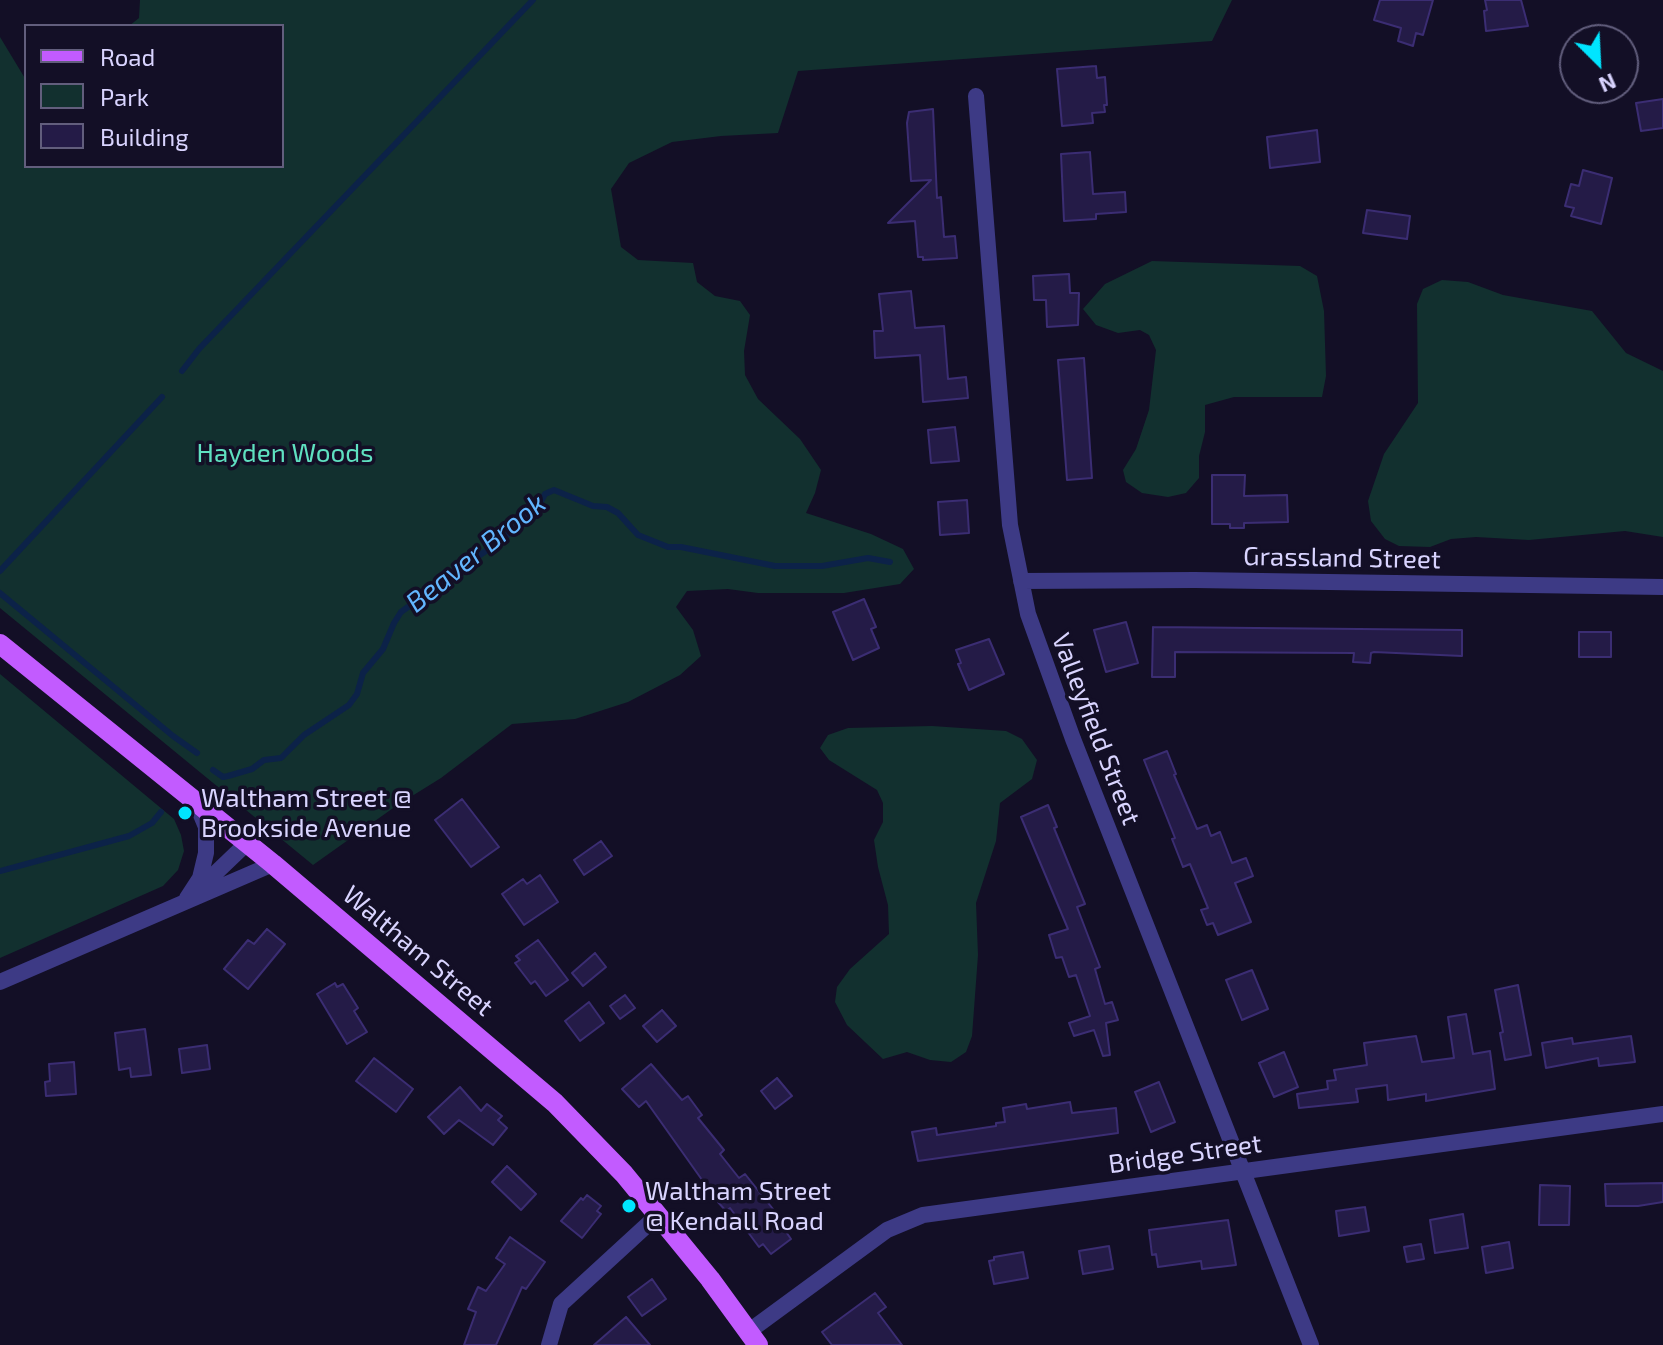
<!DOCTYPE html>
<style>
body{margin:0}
#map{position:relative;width:1663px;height:1345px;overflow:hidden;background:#130f26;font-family:"Exo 2",sans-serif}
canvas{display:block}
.legend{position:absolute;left:24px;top:24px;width:260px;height:144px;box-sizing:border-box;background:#130f26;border:2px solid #625e7d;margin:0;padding:10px 14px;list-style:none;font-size:24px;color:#d9d4ff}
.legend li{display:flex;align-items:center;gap:16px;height:40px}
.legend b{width:40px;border:2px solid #625e7d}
.north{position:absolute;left:1559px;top:24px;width:80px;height:80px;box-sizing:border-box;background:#130f26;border:2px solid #625e7d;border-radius:50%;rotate:156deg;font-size:22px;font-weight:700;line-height:32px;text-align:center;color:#d9d4ff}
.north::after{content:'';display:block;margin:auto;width:28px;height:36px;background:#00e5ff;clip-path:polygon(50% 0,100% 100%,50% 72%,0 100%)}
</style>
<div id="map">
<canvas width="1663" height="1345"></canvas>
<ul class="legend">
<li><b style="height:10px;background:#c25bff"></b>Road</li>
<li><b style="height:22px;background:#12302f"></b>Park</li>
<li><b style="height:22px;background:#241b47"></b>Building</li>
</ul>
<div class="north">N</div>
</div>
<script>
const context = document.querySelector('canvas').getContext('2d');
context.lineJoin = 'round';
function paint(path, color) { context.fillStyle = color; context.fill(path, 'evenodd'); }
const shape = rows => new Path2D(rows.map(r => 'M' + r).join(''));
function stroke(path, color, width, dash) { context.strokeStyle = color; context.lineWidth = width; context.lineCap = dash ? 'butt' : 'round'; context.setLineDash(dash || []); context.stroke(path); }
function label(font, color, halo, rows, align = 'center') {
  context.font = font + ' "Exo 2",sans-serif'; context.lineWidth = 7; context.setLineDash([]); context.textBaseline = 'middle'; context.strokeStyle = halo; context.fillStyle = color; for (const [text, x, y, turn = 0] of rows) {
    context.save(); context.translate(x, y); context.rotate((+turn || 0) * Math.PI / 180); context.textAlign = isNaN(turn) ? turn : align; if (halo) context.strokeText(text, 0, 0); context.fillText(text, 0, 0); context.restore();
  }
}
paint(shape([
 [140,0,1232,0,1212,41,798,71,778,133,721,136,672,142,629,163,611,189,621,247,638,260,693,263,697,282,715,296,740,301,750,315,744,351,745,375,758,399,800,439,821,470,815,493,806,513,871,534,903,549,914,569,900,584,844,593,758,593,728,589,687,591,676,607,693,630,701,656,680,675,628,702,575,719,512,724,441,778,396,806,313,865,0,608,0,37,26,80,26,166,282,166,282,26,129,26,139,18],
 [1152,261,1300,266,1317,276,1324,311,1326,376,1322,397,1234,397,1205,405,1205,432,1199,456,1199,478,1186,493,1168,497,1142,493,1126,482,1123,470,1136,449,1149,410,1156,350,1149,335,1140,330,1118,333,1096,325,1083,309,1105,284],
 [1442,280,1468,282,1503,295,1592,311,1626,353,1663,371,1663,537,1625,531,1529,540,1476,537,1451,539,1430,547,1399,546,1385,539,1371,521,1368,501,1384,454,1418,403,1417,304,1423,289],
 [0,674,174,819,181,835,184,851,178,870,163,886,0,958],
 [932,726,1006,731,1022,739,1037,760,1032,779,1000,803,996,841,976,903,978,955,972,1036,966,1052,951,1062,930,1060,907,1052,883,1059,847,1025,835,1002,837,987,850,969,889,934,888,905,878,867,874,840,883,822,883,803,877,790,829,760,820,748,828,735,848,728]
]), '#12302f');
stroke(shape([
 [182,371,199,349,533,0],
 [0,571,162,397],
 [0,593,173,736,197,753],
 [213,770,223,777,228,776,252,769,264,760,281,758,304,735,349,705,357,694,363,673,383,649,394,623,401,612,440,584,460,564,480,555,503,539,539,505,545,494,554,490,593,506,607,507,618,513,638,535,668,547,681,547,775,566,822,566,868,558,890,562],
 [0,871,129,836,152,823,161,812]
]), '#0c2248', 6);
const building = shape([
 [1380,0,1433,0,1423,35,1416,33,1413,46,1398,41,1401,28,1374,20,1380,0],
 [1485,0,1521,0,1528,26,1486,31,1484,11,1487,10,1485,0],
 [1096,66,1097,78,1105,77,1107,105,1104,105,1105,112,1092,113,1093,123,1062,126,1057,69,1096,66],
 [1663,99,1663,128,1641,131,1636,103,1663,99],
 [933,109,937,198,941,197,944,237,955,236,957,258,923,260,923,257,918,257,915,221,888,223,931,180,911,181,907,123,909,112,933,109],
 [1317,130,1320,162,1270,168,1267,137,1317,130],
 [1090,152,1093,194,1125,192,1126,212,1096,214,1096,219,1064,221,1061,154,1090,152],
 [1583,170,1612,178,1601,224,1571,216,1574,208,1565,206,1571,184,1579,186,1583,170],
 [1367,210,1410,216,1407,239,1363,233,1367,210],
 [1069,274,1070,293,1079,293,1078,325,1047,327,1046,300,1034,300,1033,276,1069,274],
 [911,291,915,328,944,326,948,379,966,377,968,398,923,402,920,355,875,358,874,331,883,331,879,294,911,291],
 [1084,358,1092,478,1067,480,1058,360,1084,358],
 [955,427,959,461,931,463,928,430,955,427],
 [1212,475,1245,475,1244,496,1287,495,1288,522,1244,523,1244,528,1230,528,1230,524,1212,524,1212,475],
 [967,500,969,533,940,535,938,502,967,500],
 [864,599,876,627,871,629,879,648,853,660,833,612,864,599],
 [1126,622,1138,663,1106,672,1094,630,1126,622],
 [1153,627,1462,630,1462,656,1374,652,1371,653,1370,663,1353,662,1354,653,1175,652,1175,677,1152,677,1153,627],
 [1579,632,1611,632,1611,657,1579,657,1579,632],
 [989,639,1004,674,969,690,958,664,961,663,956,650,989,639],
 [1167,751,1176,774,1174,775,1197,829,1207,825,1211,836,1220,832,1232,863,1246,858,1253,876,1235,883,1251,922,1218,935,1213,923,1207,925,1201,910,1208,908,1190,864,1183,867,1172,839,1175,838,1144,760,1167,751],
 [462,799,499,847,471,867,435,820,462,799],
 [1048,805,1057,827,1054,828,1085,904,1077,907,1100,967,1095,969,1105,1004,1112,1002,1118,1020,1106,1023,1110,1055,1103,1056,1094,1030,1074,1036,1069,1023,1090,1016,1076,975,1069,977,1062,957,1056,958,1049,935,1068,929,1021,817,1048,805],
 [601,841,612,856,584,875,574,860,601,841],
 [540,875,558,902,524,925,502,894,523,879,527,884,540,875],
 [267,929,285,944,248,989,224,969,248,940,254,944,267,929],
 [538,940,568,980,546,996,535,981,531,984,515,963,520,960,516,956,538,940],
 [595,953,606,967,583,986,572,973,595,953],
 [1252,970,1268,1009,1242,1020,1226,980,1252,970],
 [335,983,337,987,343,984,358,1008,354,1011,367,1032,347,1044,317,994,335,983],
 [1518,985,1531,1055,1505,1060,1500,1033,1503,1032,1495,990,1518,985],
 [625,995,635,1008,620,1019,610,1006,625,995],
 [589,1002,604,1023,580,1041,565,1021,589,1002],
 [662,1010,676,1026,657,1042,643,1026,662,1010],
 [1466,1014,1473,1054,1490,1051,1495,1089,1426,1101,1426,1094,1388,1100,1387,1085,1356,1089,1358,1102,1299,1108,1297,1094,1328,1089,1327,1081,1336,1080,1334,1070,1367,1065,1364,1043,1416,1036,1422,1062,1454,1058,1448,1017,1466,1014],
 [145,1029,151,1075,131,1077,130,1068,119,1070,115,1033,145,1029],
 [1631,1036,1635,1062,1599,1066,1598,1058,1546,1068,1542,1043,1572,1038,1573,1044,1631,1036],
 [207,1045,210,1069,182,1073,179,1049,207,1045],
 [1284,1052,1298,1087,1274,1097,1259,1063,1284,1052],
 [374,1058,413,1089,396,1112,356,1081,374,1058],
 [74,1062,76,1094,46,1096,45,1082,50,1081,49,1064,74,1062],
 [651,1064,682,1100,688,1096,702,1115,698,1118,724,1150,720,1154,739,1178,745,1174,777,1214,775,1216,791,1239,771,1254,763,1244,759,1247,730,1208,726,1211,717,1201,646,1101,639,1107,622,1089,651,1064],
 [777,1078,792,1096,775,1109,761,1091,777,1078],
 [1159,1082,1175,1122,1151,1132,1135,1092,1159,1082],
 [460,1087,481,1111,487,1104,502,1116,498,1120,507,1128,493,1145,459,1120,444,1134,428,1117,460,1087],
 [1070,1102,1072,1113,1116,1108,1118,1133,918,1161,912,1132,936,1128,937,1135,996,1126,996,1123,1005,1122,1003,1108,1026,1104,1027,1109,1070,1102],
 [507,1166,536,1194,521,1210,492,1182,507,1166],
 [1663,1183,1663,1202,1638,1206,1606,1206,1605,1184,1663,1183],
 [1540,1185,1570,1186,1569,1225,1539,1225,1540,1185],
 [587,1195,601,1206,597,1211,601,1214,582,1238,561,1221,581,1198,583,1200,587,1195],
 [1365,1207,1369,1231,1339,1236,1336,1211,1365,1207],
 [1463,1214,1468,1248,1435,1253,1430,1220,1463,1214],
 [1228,1220,1236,1265,1202,1269,1201,1261,1158,1267,1156,1254,1152,1255,1149,1230,1228,1220],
 [510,1237,545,1262,526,1289,522,1287,496,1345,464,1345,476,1312,468,1309,478,1287,486,1291,505,1264,496,1258,510,1237],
 [1509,1242,1513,1268,1486,1273,1482,1247,1509,1242],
 [1421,1244,1424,1259,1407,1262,1404,1247,1421,1244],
 [1109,1246,1113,1269,1083,1274,1079,1251,1109,1246],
 [1023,1252,1028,1278,994,1284,989,1261,994,1260,994,1257,1023,1252],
 [652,1279,666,1299,642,1316,628,1297,652,1279],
 [875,1293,886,1307,878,1313,902,1345,832,1345,822,1332,875,1293],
 [626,1317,650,1345,594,1345,626,1317]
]);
paint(building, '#241b47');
stroke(building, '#3b2d73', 2);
stroke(shape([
 [976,96,1010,525,1028,614,1073,739,1311,1345],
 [1021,581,1195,580,1663,587],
 [199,889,247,843],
 [187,898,200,878,206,853,206,827,196,803],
 [0,982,273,864],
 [748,1332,887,1230,923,1215,1663,1114],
 [549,1345,561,1304,658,1215]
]), '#3d3a85', 16);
stroke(shape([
 [0,644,273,864,555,1103,624,1174,710,1279,758,1345]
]), '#c25bff', 20);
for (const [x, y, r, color] of [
 [185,813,8,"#00e5ff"],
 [629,1206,8,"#00e5ff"]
]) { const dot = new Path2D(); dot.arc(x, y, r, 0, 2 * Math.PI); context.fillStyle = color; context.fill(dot); stroke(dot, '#130f26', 3); }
label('26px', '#5fe0c0', '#130f26', [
 ["Hayden Woods",285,453]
]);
label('26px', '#d9d4ff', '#130f26', [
 ["Grassland Street",1342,558,1],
 ["Valleyfield Street",1096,729,69],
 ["Waltham Street",418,951,40],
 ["Bridge Street",1185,1154,-8]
]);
label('26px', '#d9d4ff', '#130f26', [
 ["Waltham Street @",201,798],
 ["Brookside Avenue",201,828],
 ["Waltham Street",645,1191],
 ["@ Kendall Road",645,1221]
], 'left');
label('italic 28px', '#62b6ff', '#130f26', [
 ["Beaver Brook",476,553,-39]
]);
</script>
